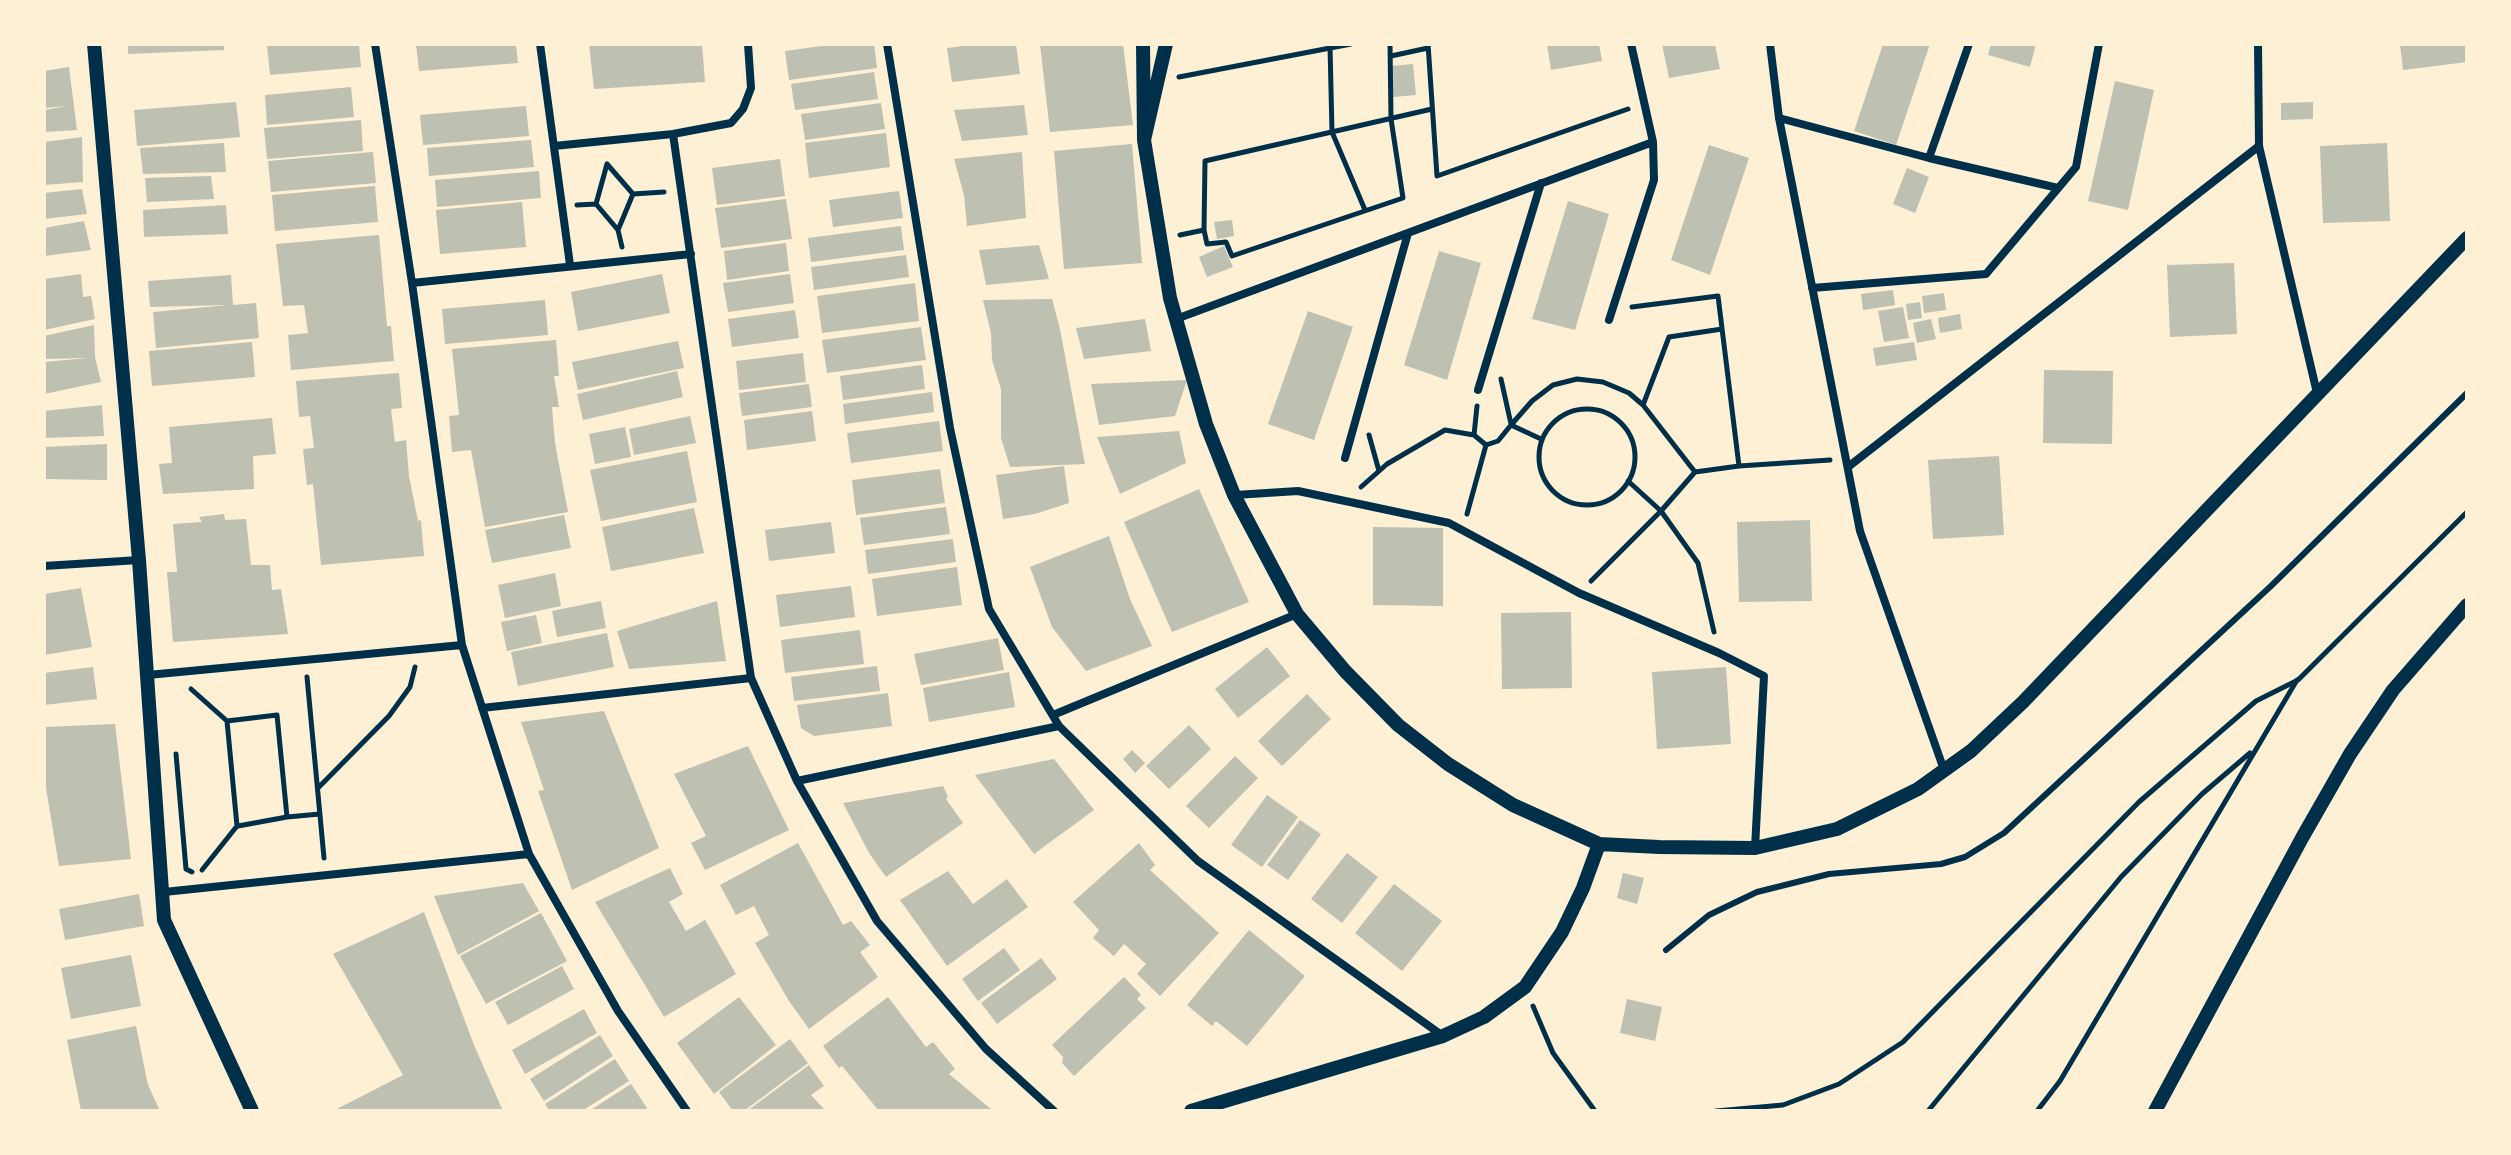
<!DOCTYPE html>
<style>
body{margin:0}
#map{position:relative;width:2511px;height:1155px;overflow:hidden;background:#fdf0d5;font-family:Inter,sans-serif}
canvas{display:block}
.frame{position:absolute;inset:0;border:46px solid #fdf0d5;pointer-events:none}
</style>
<div id="map">
<canvas width="2511" height="1155"></canvas>
<div class="frame"></div>
</div>
<script>
const context = document.querySelector('canvas').getContext('2d');
context.lineJoin = 'round';
function paint(path, color) { context.fillStyle = color; context.fill(path, 'evenodd'); }
const shape = rows => new Path2D(rows.map(r => 'M' + r).join(''));
function stroke(path, color, width, dash) { context.strokeStyle = color; context.lineWidth = width; context.lineCap = dash ? 'butt' : 'round'; context.setLineDash(dash || []); context.stroke(path); }
paint(shape([
 [128,44,224,44,224,50,128,54],
 [359,44,361,67,270,75,267,45],
 [416,44,516,44,518,63,419,71],
 [589,44,702,44,705,82,594,89],
 [836,44,874,44,877,68,789,80,785,51],
 [979,44,1016,44,1020,74,952,82,947,48],
 [1040,44,1123,44,1133,125,1050,132],
 [1547,44,1599,44,1602,61,1551,70],
 [1662,44,1715,44,1720,69,1669,78],
 [1883,44,1930,44,1896,145,1854,131],
 [1991,44,2036,44,2030,67,1988,55],
 [2400,44,2467,44,2467,62,2403,70],
 [1413,64,1416,95,1393,97,1390,66],
 [69,67,77,130,44,132,44,110,67,106,44,108,44,71],
 [874,72,878,99,795,110,791,84],
 [2115,81,2154,90,2128,210,2088,201],
 [351,87,354,117,267,125,265,95],
 [236,102,240,137,137,146,134,110],
 [2313,102,2313,119,2281,120,2281,103],
 [881,103,885,129,805,140,801,114],
 [1024,105,1028,135,962,141,954,110],
 [526,106,529,136,423,145,420,115],
 [361,120,363,151,267,159,264,128],
 [886,133,890,167,809,178,805,143],
 [82,137,83,182,44,185,44,142],
 [531,140,534,167,429,176,427,148],
 [224,143,226,172,143,174,140,148],
 [2387,143,2390,221,2323,223,2320,146],
 [1132,144,1142,263,1064,269,1054,151],
 [1709,145,1749,158,1710,275,1671,260],
 [373,152,376,183,271,192,268,161],
 [1022,152,1026,218,967,226,964,195,954,159],
 [780,159,785,196,717,205,712,168],
 [1907,168,1929,177,1915,213,1893,204],
 [539,171,541,198,437,207,435,180],
 [211,176,214,199,147,202,145,178],
 [375,186,378,222,275,231,272,195],
 [82,189,87,214,44,219,44,193],
 [899,191,903,218,833,227,829,200],
 [786,199,792,239,721,248,715,208],
 [1568,201,1609,214,1575,330,1532,319],
 [522,202,526,247,440,254,436,210],
 [226,205,228,234,144,237,143,210],
 [1232,220,1234,236,1217,239,1214,222],
 [84,221,91,250,44,256,44,228],
 [901,226,904,250,811,262,808,238],
 [379,235,387,326,391,326,394,361,291,370,288,335,308,333,304,305,283,306,276,244],
 [786,243,789,271,727,280,724,251],
 [1039,245,1049,279,986,285,979,250],
 [1224,246,1233,267,1207,277,1199,257],
 [1439,251,1481,263,1447,380,1404,365],
 [906,255,909,277,814,290,811,267],
 [2234,263,2237,334,2170,337,2167,265],
 [81,274,83,297,91,296,95,319,44,330,44,279],
 [662,274,670,313,578,331,571,292],
 [790,274,794,303,728,312,723,283],
 [231,275,233,305,256,303,259,338,156,348,153,312,228,305,150,307,148,281],
 [915,283,919,321,822,333,817,296],
 [1893,290,1895,305,1863,310,1861,294],
 [1944,293,1946,310,1924,313,1922,296],
 [1052,299,1060,329,1085,464,1010,467,1001,438,1001,389,992,360,991,333,983,300],
 [545,300,548,335,445,344,442,309],
 [1920,302,1922,318,1908,320,1906,304],
 [1903,307,1909,338,1884,342,1878,311],
 [795,310,799,338,732,347,728,319],
 [1308,311,1353,327,1314,440,1268,424],
 [1960,314,1962,329,1940,333,1938,318],
 [1145,319,1151,351,1084,359,1076,328],
 [1931,319,1936,339,1917,343,1913,323],
 [94,325,95,357,101,382,44,394,44,362,88,358,44,359,44,336],
 [921,327,926,360,827,373,822,340],
 [556,340,559,376,554,376,559,407,552,407,555,443,568,512,485,527,471,450,452,452,449,416,459,415,452,349],
 [678,341,684,368,578,390,572,362],
 [252,342,255,377,152,386,149,351],
 [1914,342,1917,360,1876,366,1873,348],
 [803,353,806,382,739,390,736,361],
 [922,365,925,389,843,400,840,376],
 [2044,370,2113,371,2112,444,2043,443],
 [677,371,683,397,583,420,577,394],
 [399,373,402,408,391,409,395,442,406,440,409,476,418,521,421,520,424,556,321,565,313,484,307,485,303,449,314,448,310,416,299,417,296,381],
 [1187,380,1175,416,1099,425,1091,384],
 [809,384,812,407,742,416,739,393],
 [932,392,934,412,845,424,843,404],
 [102,405,104,436,44,438,44,411],
 [812,411,816,441,747,450,744,420],
 [690,416,696,443,634,455,629,429],
 [272,418,276,454,253,456,254,489,163,494,159,464,172,463,169,427],
 [939,421,943,451,851,463,847,433],
 [625,427,631,457,595,464,589,434],
 [1179,431,1186,463,1120,494,1097,437],
 [107,444,107,480,44,479,44,447],
 [687,451,697,502,601,521,590,470],
 [1999,456,2004,535,1933,539,1928,460],
 [1064,466,1069,503,1035,514,1003,519,996,475],
 [940,469,945,503,856,515,852,480],
 [1199,489,1249,602,1172,632,1124,522],
 [946,507,950,534,864,545,860,518],
 [694,508,704,553,611,571,602,527],
 [224,514,225,520,246,519,251,565,270,565,272,590,281,589,288,634,173,642,167,572,177,572,173,524,202,522,199,517],
 [564,515,571,548,492,563,485,530],
 [1810,520,1812,601,1739,602,1737,522],
 [831,522,835,553,769,561,765,530],
 [1373,527,1443,528,1443,606,1373,605],
 [1109,536,1130,599,1152,646,1086,671,1052,627,1030,567],
 [953,539,956,562,868,574,865,550],
 [957,567,962,605,877,616,872,579],
 [555,573,561,606,505,618,498,585],
 [851,586,855,617,780,627,776,595],
 [81,588,92,647,44,655,44,594],
 [601,601,606,628,557,637,552,611],
 [717,601,726,661,629,669,617,631],
 [1571,612,1572,688,1502,689,1501,613],
 [536,615,542,643,507,651,501,622],
 [860,630,864,664,785,673,781,640],
 [607,633,614,667,518,686,511,652],
 [998,638,1004,670,921,685,914,654],
 [1267,647,1290,676,1238,718,1215,689],
 [877,666,880,691,794,701,791,677],
 [93,667,97,699,44,705,44,673],
 [1726,667,1731,744,1657,749,1652,672],
 [1009,672,1015,707,929,722,923,688],
 [888,693,892,726,814,736,801,728,797,705],
 [1307,694,1331,719,1282,766,1258,741],
 [604,711,659,848,572,890,538,791,544,790,521,722],
 [115,724,131,859,59,866,44,776,44,727],
 [1189,725,1211,749,1169,789,1146,766],
 [748,746,789,830,705,870,691,843,706,836,674,774],
 [1132,750,1145,763,1135,773,1123,759],
 [1235,756,1258,778,1209,828,1186,806],
 [1054,759,1094,810,1034,854,975,775],
 [943,786,948,797,946,799,963,823,886,877,869,853,843,803],
 [1267,795,1298,817,1262,867,1231,845],
 [1300,820,1321,834,1288,880,1267,865],
 [798,843,843,925,851,921,870,945,860,952,878,977,809,1029,789,1001,755,943,769,935,754,906,736,915,720,885],
 [1139,843,1155,865,1150,870,1219,933,1160,996,1137,974,1146,964,1124,944,1114,956,1093,938,1099,930,1073,902],
 [1347,853,1378,877,1342,923,1311,899],
 [670,868,683,894,669,902,686,931,705,920,736,974,664,1017,595,902],
 [948,871,973,904,1007,879,1028,907,947,966,900,900],
 [1623,873,1644,878,1637,904,1617,898],
 [523,883,539,911,458,955,434,896],
 [1394,884,1442,921,1402,971,1355,933],
 [139,894,144,926,65,940,59,909],
 [424,912,474,1045,503,1111,333,1111,403,1075,333,954],
 [541,913,567,961,486,1004,460,956],
 [1249,930,1305,976,1247,1046,1216,1021,1212,1026,1187,1005],
 [1004,948,1020,970,978,1001,962,979],
 [131,955,141,1006,71,1019,61,968],
 [1041,958,1057,979,997,1024,981,1003],
 [562,966,574,989,508,1025,495,1002],
 [1124,977,1141,995,1137,999,1146,1008,1074,1076,1062,1063,1063,1057,1052,1045],
 [739,997,776,1045,714,1094,677,1043],
 [888,997,926,1047,933,1042,955,1069,949,1074,991,1109,989,1111,879,1111,842,1066,839,1068,823,1046],
 [1627,999,1662,1007,1655,1041,1620,1033],
 [584,1009,597,1033,525,1074,512,1050],
 [136,1026,148,1085,160,1111,81,1111,67,1040],
 [600,1035,613,1056,544,1101,530,1079],
 [790,1039,808,1063,744,1111,733,1111,719,1092],
 [615,1059,629,1081,582,1111,550,1111,545,1104],
 [809,1065,824,1086,811,1095,824,1109,822,1111,747,1111],
 [631,1084,647,1108,642,1111,589,1111]
]), '#bec0b2');
stroke(shape([
 [1428,44,1437,176,1628,109],
 [1330,46,1332,132,1365,210],
 [1391,56,1428,48],
 [1179,77,1351,44],
 [633,194,664,192],
 [577,205,596,204],
 [618,230,633,194,607,164,596,204,618,230,622,247],
 [1204,230,1207,244,1226,242,1232,256,1403,198,1391,119,1390,44],
 [1180,235,1204,230,1205,161,1432,109],
 [1501,379,1511,424],
 [1643,405,1669,337,1722,329],
 [1477,406,1474,435,1486,445,1498,441,1511,425,1541,439],
 '1539 457a48 48 0 1 1 96 0a48 48 0 1 1-96 0Z',
 [1511,425,1532,401,1553,385,1577,379,1603,382,1629,393,1643,405,1695,472,1739,466,1718,296,1632,307],
 [1369,435,1379,471],
 [1739,466,1830,460],
 [1628,481,1661,511,1698,563,1714,632],
 [1361,487,1387,464,1445,430,1474,435],
 [1467,514,1486,445],
 [1591,581,1661,511,1695,472],
 [307,677,324,858],
 [191,689,227,721,237,826,202,870],
 [227,721,277,715,287,817,238,826],
 [176,754,186,869,192,872],
 [318,788,389,716,410,687,415,667],
 [287,817,320,814],
 [1533,1006,1553,1053,1595,1111],
 [1716,1111,1783,1105,1839,1084,1903,1042,2139,802,2256,701,2298,680,2467,512],
 [1928,1111,2121,877,2202,794,2250,753],
 [2037,1111,2060,1081,2297,680]
]), '#003049', 5);
stroke(shape([
 [1666,950,1709,915,1757,892,1829,874,1941,864,1965,857,2004,833,2271,586,2467,393]
]), '#003049', 6);
stroke(shape([
 [375,44,412,283,462,645,529,854,618,1011,687,1111],
 [540,44,570,265],
 [887,44,950,428,989,609,1059,726,1198,861,1443,1036],
 [1770,44,1779,118,1860,531,1944,770],
 [1969,44,1929,158,2058,188],
 [2258,44,2259,146,2317,393],
 [1779,118,1929,158],
 [673,134,751,678,797,781,877,921,986,1049,1054,1111],
 [554,146,673,134,731,123,743,109,751,88,748,44],
 [412,283,691,254],
 [1812,288,1986,274,2076,167,2099,44],
 [1176,319,1653,142],
 [1609,320,1654,180,1653,142,1631,44],
 [1478,390,1541,183],
 [1345,458,1408,233],
 [1848,467,2259,146],
 [1235,495,1298,491,1449,523,1579,593,1719,653,1764,676,1755,848],
 [44,566,139,560],
 [148,675,462,645],
 [482,708,751,678],
 [1053,715,1297,614],
 [797,781,1059,726],
 [164,892,529,854]
]), '#003049', 8);
stroke(shape([
 [94,44,139,560,164,920,252,1111],
 [1143,44,1144,140,1166,44],
 [1144,140,1170,298,1206,424,1234,495,1297,614,1345,671,1398,725,1448,764,1513,805,1599,844,1659,847,1755,848,1837,829,1918,789,1971,751,2023,702,2467,238],
 [1191,1111,1443,1036,1484,1017,1525,987,1562,932,1583,888,1599,844],
 [2155,1111,2302,838,2350,754,2393,690,2467,605]
]), '#003049', 14);
</script>
